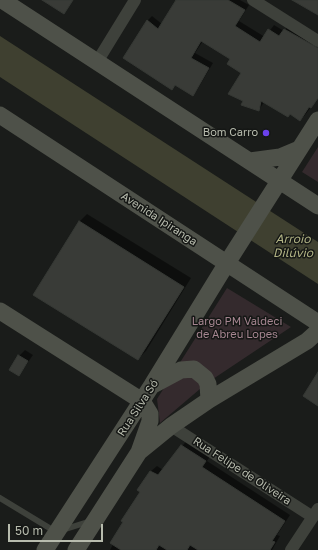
<!DOCTYPE html>
<meta charset="utf-8">
<style>
body{margin:0}
#map{position:relative;width:318px;height:550px;overflow:hidden;background:#1a1c1a;font-family:"Golos Text",sans-serif}
canvas{display:block}
.scale{position:absolute;left:8px;top:524px;width:95px;height:18px;box-sizing:border-box;border:2px solid #b7bbad;border-top:0;padding-left:5px;font-size:12px;line-height:14px;white-space:nowrap;color:#b7bbad;-webkit-text-stroke:3px #151715;paint-order:stroke}
</style>
<div id="map">
<canvas width="318" height="550"></canvas>
<div class="scale">50 m</div>
</div>
<script>
const context = document.querySelector('canvas').getContext('2d');
context.lineJoin = 'round';
function paint(path, color) { context.fillStyle = color; context.fill(path, 'evenodd'); }
const shape = rows => new Path2D(rows.map(r => 'M' + r).join(''));
function stroke(path, color, width, dash) { context.strokeStyle = color; context.lineWidth = width; context.lineCap = dash ? 'butt' : 'round'; context.setLineDash(dash || []); context.stroke(path); }
function label(font, color, halo, rows, align = 'center') {
  context.font = font + ' "Golos Text",sans-serif'; context.lineWidth = 3; context.setLineDash([]); context.textBaseline = 'middle'; context.strokeStyle = halo; context.fillStyle = color; for (const [text, x, y, turn = 0] of rows) {
    context.save(); context.translate(x, y); context.rotate((+turn || 0) * Math.PI / 180); context.textAlign = isNaN(turn) ? turn : align; if (halo) context.strokeText(text, 0, 0); context.fillText(text, 0, 0); context.restore();
  }
}
paint(shape([
 [318,147,318,182,302,172],
 [227,288,291,327,207,383,160,423,157,399]
]), '#342a2d');
paint(shape([
 [0,36,318,242,318,284,0,77]
]), '#3f4030');
paint(shape([
 [178,0,240,0,249,5,239,21,265,37,274,25,284,31,289,25,318,42,318,98,305,115,300,120,291,113,264,102,259,110,245,100,242,72,231,58,203,41,195,53,213,63,197,90,192,94,176,85,171,89,147,21,152,16,162,24],
 [87,214,191,278,146,351,138,359,79,222],
 [25,350,33,355,19,375,19,356],
 [188,439,211,455,207,461,290,515,277,535,280,536,272,550,110,550,141,492,138,490,151,471,157,466,163,470]
]), '#0007');
const building = shape([
 [42,0,73,0,64,14,42,0],
 [176,0,228,0,245,10,235,26,260,42,268,29,279,36,284,29,318,48,318,98,311,108,309,107,300,121,290,114,288,117,261,101,259,111,241,105,243,101,228,94,241,73,227,64,230,59,201,41,191,58,209,68,193,96,175,85,172,90,123,58,147,20,158,29,176,0],
 [292,0,318,0,318,15,292,0],
 [79,221,184,287,138,360,33,295,79,221],
 [18,355,28,361,19,376,9,370,18,355],
 [318,372,318,406,303,396,318,372],
 [181,445,206,461,202,467,285,521,272,541,275,542,270,550,198,550,190,545,187,550,167,550,159,545,156,550,121,550,110,543,123,522,121,521,140,492,137,490,150,471,158,475,181,445]
]);
paint(building, '#393b37');
stroke(building, '#353834', 1);
stroke(shape([
 [0,498,56,532,91,521]
]), '#3e413b', 6);
stroke(shape([
 [253,0,318,41],
 [97,62,135,0],
 [171,426,313,517],
 [291,550,318,509]
]), '#3e413b', 12);
stroke(shape([
 [2,0,318,206],
 [0,115,318,323],
 [250,161,280,157,299,149],
 [0,311,142,401,150,414,150,421,139,452],
 [153,385,181,370,194,369,205,378,208,384,209,400],
 [45,550,152,385,227,263,318,120],
 [76,550,139,452,171,426,209,400,307,341,318,331]
]), '#4e5149', 17);
for (const [x, y, r, color] of [
 [266,133,4,"#6b41ec"]
]) { const dot = new Path2D(); dot.arc(x, y, r, 0, 2 * Math.PI); context.fillStyle = color; context.fill(dot); stroke(dot, '#151715', 1.5); }
label('11px', '#b7bbad', '#151715', [
 ["Bom Carro",258,133]
], 'right');
label('11px', '#b7bbad', '#151715', [
 ["Avenida Ipiranga",159,219,33],
 ["Rua Silva Só",138,408,-57],
 ["Rua Felipe de Oliveira",242,471,33]
]);
label('11px', '#a58590', '#151715', [
 ["Largo PM Valdeci",237,322],
 ["de Abreu Lopes",237,335]
]);
label('italic 12px', '#b2b485', '#151715', [
 ["Arroio",293,239],
 ["Dilúvio",293,253]
]);
</script>
